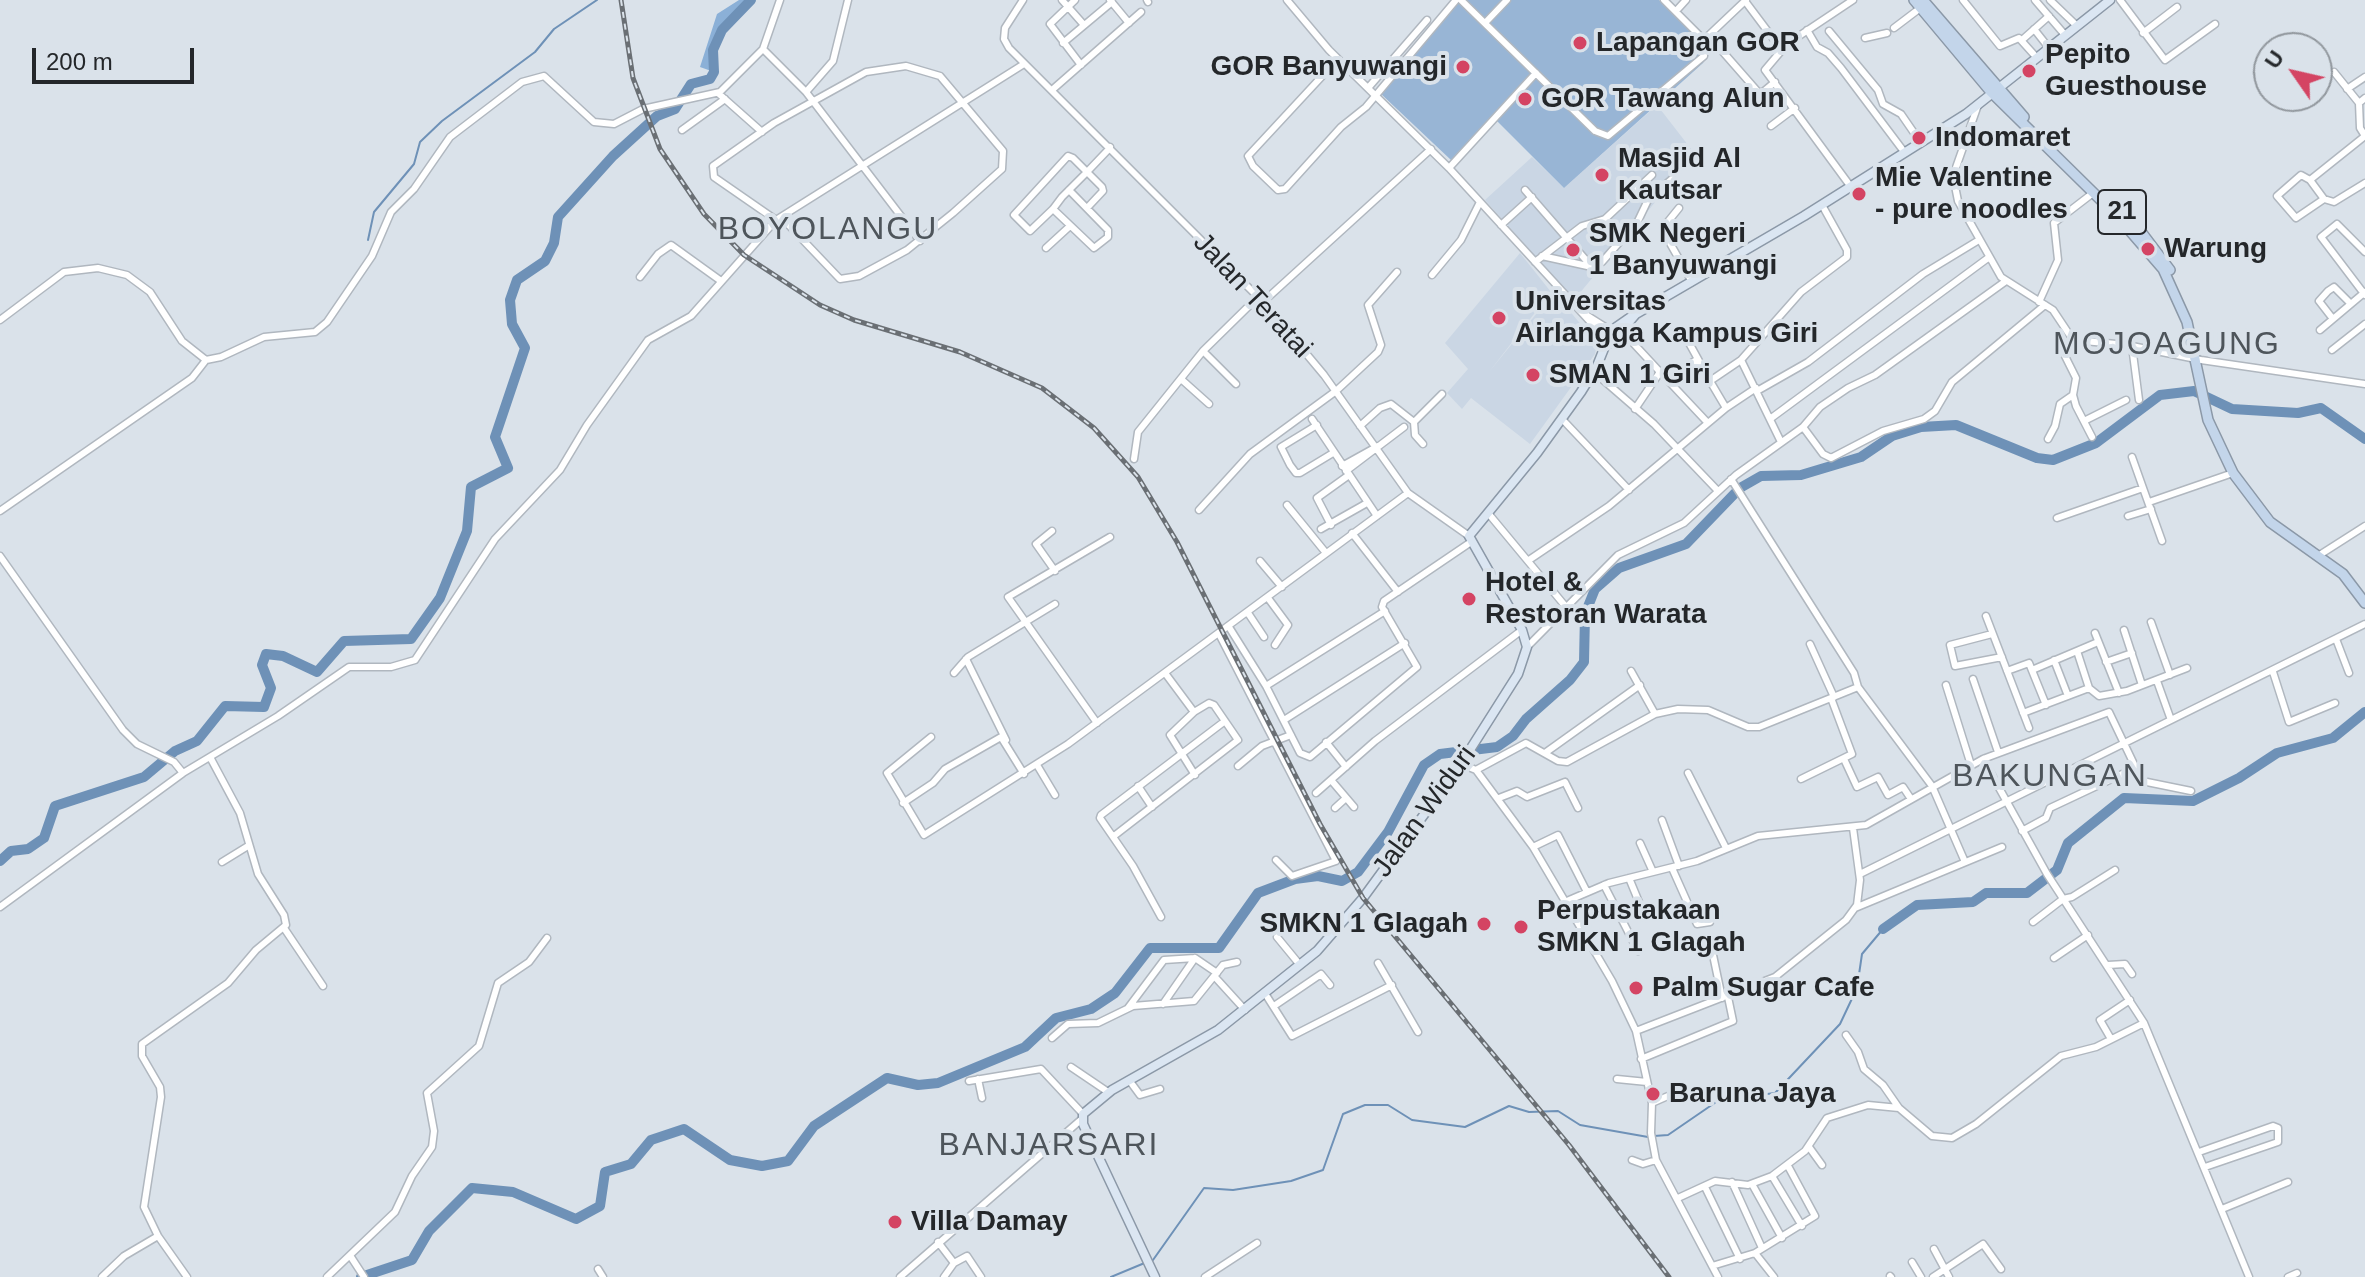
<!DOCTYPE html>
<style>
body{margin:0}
#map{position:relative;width:2365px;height:1277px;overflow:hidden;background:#dae2ea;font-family:Helvetica,sans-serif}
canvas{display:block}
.north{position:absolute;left:2253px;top:32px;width:80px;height:80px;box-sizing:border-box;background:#dae2ea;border:2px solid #91979d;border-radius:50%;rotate:304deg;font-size:22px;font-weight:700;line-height:32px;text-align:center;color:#24272a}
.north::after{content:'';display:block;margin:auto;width:28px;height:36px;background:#d44463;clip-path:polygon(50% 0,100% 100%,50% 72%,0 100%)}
.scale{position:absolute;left:32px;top:48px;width:162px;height:36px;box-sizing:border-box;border:4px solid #24272a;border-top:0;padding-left:10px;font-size:24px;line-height:28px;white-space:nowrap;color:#24272a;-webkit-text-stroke:6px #dae2ea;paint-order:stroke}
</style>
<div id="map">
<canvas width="2365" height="1277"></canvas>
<div class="north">U</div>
<div class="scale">200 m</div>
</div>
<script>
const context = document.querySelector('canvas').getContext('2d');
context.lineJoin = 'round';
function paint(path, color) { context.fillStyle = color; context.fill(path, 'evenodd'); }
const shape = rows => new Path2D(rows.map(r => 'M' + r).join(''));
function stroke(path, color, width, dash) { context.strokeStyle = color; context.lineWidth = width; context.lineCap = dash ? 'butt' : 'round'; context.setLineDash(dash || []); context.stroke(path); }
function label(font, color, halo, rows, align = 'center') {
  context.font = font + ' Helvetica,sans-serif'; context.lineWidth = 8; context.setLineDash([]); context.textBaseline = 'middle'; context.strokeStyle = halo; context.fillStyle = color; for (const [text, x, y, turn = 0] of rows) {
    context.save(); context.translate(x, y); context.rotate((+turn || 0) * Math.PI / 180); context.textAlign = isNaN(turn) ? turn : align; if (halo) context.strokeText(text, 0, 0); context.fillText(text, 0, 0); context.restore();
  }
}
paint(shape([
 [1657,105,1695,154,1574,300,1485,200,1532,157,1564,188],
 [1520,253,1551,292,1489,372,1554,292,1597,344,1595,354,1530,444,1471,398,1462,409,1447,393,1468,369,1445,343]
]), '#cad6e4');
paint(shape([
 [1461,0,1659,0,1703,41,1709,53,1703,63,1564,188,1492,116,1451,160,1380,93]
]), '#98b5d5');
paint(shape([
 [739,0,751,0,722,30,713,50,714,72,700,67,717,14]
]), '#8bb0d7');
stroke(shape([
 [368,240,374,212,414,164,420,142,442,121,535,52,554,29,597,0],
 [1654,1136,1668,1135,1719,1100,1775,1093,1840,1024,1857,988,1862,954,1883,929],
 [1153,1260,1204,1188,1233,1190,1291,1181,1323,1170,1343,1114,1365,1105,1388,1105,1412,1120,1465,1127,1509,1106,1529,1112,1558,1111,1580,1125,1648,1137],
 [1111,1277,1147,1262]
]), '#6e91b7', 2);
stroke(shape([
 [0,861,11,851,28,849,44,838,55,806,144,777,175,751,197,741,225,706,264,707,271,688,262,665,266,654,283,656,317,672,344,641,411,639,440,598,467,531,471,487,508,468,495,437,525,348,512,324,510,300,517,280,545,261,554,243,558,217,613,156,657,116,675,109,691,84,710,79,714,72,713,50,722,30,751,0],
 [1883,929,1917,905,1973,902,1986,893,2027,893,2057,870,2068,843,2124,798,2193,801,2239,778,2277,753,2333,738,2365,712],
 [361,1277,412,1260,429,1231,472,1188,513,1192,576,1219,600,1206,605,1172,631,1164,651,1140,684,1129,730,1160,762,1166,788,1161,814,1126,887,1078,918,1085,938,1083,1025,1047,1056,1018,1091,1009,1115,993,1150,948,1219,948,1258,893,1295,879,1318,876,1342,881,1358,872,1388,832,1424,765,1440,754,1497,747,1513,736,1526,719,1570,680,1584,662,1585,614,1595,589,1619,568,1686,544,1740,488,1761,476,1801,475,1861,457,1892,436,1921,427,1956,425,2037,458,2053,460,2096,443,2160,395,2194,391,2232,409,2298,413,2321,408,2365,439]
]), '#6e91b7', 10);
const minor = shape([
 [1023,0,1005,28,1004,39,1009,48,1263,302,1324,375,1408,493,1469,536],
 [1062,0,1084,25],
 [1075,0,1050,24,1081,65],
 [1110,0,1129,23],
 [1147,0,1148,2],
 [1287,0,1329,50,1449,168,1606,339],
 [1461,0,1595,131,1608,136,1704,56,1705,41,1664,0],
 [1963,0,2000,46,2019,38,2037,58],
 [2035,0,2065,35],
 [2050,0,2077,26],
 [2120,0,2165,60,2215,24],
 [1745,1,1781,49],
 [1676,11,1686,0],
 [1485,23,1507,0],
 [1894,28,1923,6],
 [2034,29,2049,48],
 [1807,30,1817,47,1828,53,1841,68,1905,153],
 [1829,31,1878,90,1883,104,1901,114,1921,143],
 [2143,33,2177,7],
 [1708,36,1746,0],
 [1709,36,1758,92,1763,92,1775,82],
 [1865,38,1887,33],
 [2022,40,2049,16],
 [1063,43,1112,2],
 [763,49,780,0],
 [1338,59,1248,156,1253,166,1278,190,1285,189,1341,127,1366,107,1456,0],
 [2334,72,2359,103],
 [1368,88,1427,20],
 [2347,89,2365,77],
 [1052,90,1141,12],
 [806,92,833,61,848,0],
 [718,93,762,132],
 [2365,98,2359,103,2360,128,2365,136],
 [1978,105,1953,176,1958,201,2001,277,2053,310,2073,340,2127,345,2201,360,2365,384],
 [1771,126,1795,108],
 [682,130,725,99],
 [1449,168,1536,73],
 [2310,180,2324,199,2334,202,2365,183],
 [1851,187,1765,70,1787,44,1853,0],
 [1525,190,1592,267,1602,262,1638,221,1648,200,1672,179],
 [2324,199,2296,218,2277,196,2301,175,2310,180,2365,136],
 [1087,208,1103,191,1102,187,1073,158,1068,156,1014,215,1030,231,1053,209,1062,197,1087,172,1107,151,1110,147],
 [1679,208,1662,229,1692,282],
 [1053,209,1094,248,1108,237,1108,230,1069,190],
 [776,220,714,177,713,166,774,123,866,72,906,66,940,76,1003,151,1002,169,953,213,907,250,859,276,840,279,781,217],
 [1501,225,1532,197],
 [1046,248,1070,226],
 [2365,252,2337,224,2321,237,2365,295],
 [1542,256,1592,267],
 [1535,262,1582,226,1605,219,1652,175],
 [1432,275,1461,240,1480,202],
 [640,277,658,254,671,245,721,281],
 [1263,302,1431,149],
 [2039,302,2058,260,2054,223,2093,193],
 [1583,313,1610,330],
 [2333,319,2319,301,2328,291,2334,287,2351,304],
 [0,320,64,272,98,268,127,275,150,292,182,341,206,360,221,357,264,337,315,332,327,322,372,256,391,212,414,189,450,137,522,82,544,76,594,122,614,124,643,109,720,92,763,49,806,92,920,241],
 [2320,330,2365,292],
 [1622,331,1660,372,1635,409],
 [2073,340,2064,354,2076,378,2073,395,2076,406,2092,437],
 [2132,346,2139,400],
 [2332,350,2365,324],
 [1203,351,1236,384],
 [1683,368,1698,359],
 [1594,372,1654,424,1718,491],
 [1660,372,1707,422],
 [1181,379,1209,404],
 [1710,381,1688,341,1704,331,1715,331],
 [1757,391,1808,362,1923,274,1979,240],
 [1726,408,1756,388],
 [1312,419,1377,516],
 [1562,419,1629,490],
 [1770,419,1988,258],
 [2084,421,2126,400],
 [1414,422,1442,394],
 [1317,425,1281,447,1290,465,1296,473,1300,473,1333,453],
 [1360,426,1380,408,1391,404,1414,422,1415,435,1423,444],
 [1803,427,1823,454,1831,458,1883,431,1924,419,1935,411,1952,382,2045,305],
 [2048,439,2055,426,2060,404,2073,395],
 [1781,442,1741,360,1801,292,1847,257,1847,250,1822,205],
 [2132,457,2143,488],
 [1134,459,1138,432,1203,351,1258,297],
 [1342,466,1378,446],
 [1346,471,1404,427],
 [1731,479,1854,673,1858,687],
 [2149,502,2233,473],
 [1287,505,1326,553],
 [1199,510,1250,454,1336,391,1378,352,1381,345,1368,305,1397,272],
 [0,511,192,378,206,360],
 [1488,513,1566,607],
 [2128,516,2151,509],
 [2057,518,2143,488,2162,541],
 [1331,525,1317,498,1349,475],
 [1321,529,1367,503],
 [1052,531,1036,544,1055,571],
 [1352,533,1398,592],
 [0,556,123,730,137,744,174,762,183,773],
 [2318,556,2365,526],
 [1529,560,1609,506,1726,408,1710,381,1741,360],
 [1260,561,1282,587],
 [1268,598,1288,625,1275,645],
 [1248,613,1264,637],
 [1986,616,2029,728],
 [2151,622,2170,675],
 [1229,627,1266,686,1300,753,1310,757,1417,667,1382,607,1384,601,1471,542],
 [2124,630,2142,685],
 [2095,633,2119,693],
 [1219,634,1336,861,1292,876,1276,860],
 [1992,634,1950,645,1955,666,2002,657],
 [2336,639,2349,673],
 [1810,644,1834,697],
 [1527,647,1618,555,1684,523,1736,475,1803,427,1820,407,1848,388,1875,375,2006,281],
 [2077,651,2089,688,2099,696,2127,691,2187,668],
 [966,659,1006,740],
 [2054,660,2068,696],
 [2106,662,2132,653],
 [2032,670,2098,642],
 [1631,671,1655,714],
 [2007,671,2029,663,2046,705],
 [2273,672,2289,722,2335,703],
 [954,673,968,657,1055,604],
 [1973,679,1998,752],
 [2157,681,2171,720],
 [1946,685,1971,765],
 [1266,686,1385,611],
 [1194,712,1170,735,1195,775],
 [2023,713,2089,688],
 [1284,720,1405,643],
 [1097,723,1008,597,1110,537],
 [931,737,887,773,924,835,1068,744,1408,493],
 [1326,742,1346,767],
 [1545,753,1640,685],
 [1844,759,1857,787,1878,777,1888,795,1903,787,1911,799],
 [1983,759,2047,874,2144,1023,2249,1277],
 [1461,764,1476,770,1533,847,1612,981,1636,1031,1652,1103,1651,1133,1656,1160,1718,1277],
 [1037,765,1055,795],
 [1238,766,1262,746,1291,735],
 [1476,770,1526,743,1558,761,1567,762,1655,714,1678,709,1708,710,1748,727,1759,727,1858,687,1932,786,1965,862],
 [1688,773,1726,848],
 [1801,779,1852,754,1831,698],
 [1331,780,1354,807],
 [1138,786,1152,807],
 [1316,793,1375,741,1522,630],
 [1499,798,1517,791,1527,797,1565,782,1578,808],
 [903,803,933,783,945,769,1001,737,1024,774],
 [1335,808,1346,798],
 [1662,820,1679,866],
 [2022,831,2046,818,2050,808,2135,768],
 [1114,836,1238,740,1214,705,1209,703,1194,712,1165,673],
 [1640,843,1653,872],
 [1533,847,1558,835,1587,892],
 [222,862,248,846],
 [1672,868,1697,924,1710,922],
 [1860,874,2365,624],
 [1629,878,1641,907],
 [1604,885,1638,951],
 [1567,901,1609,883,1697,861,1758,836,1866,825,1983,759,2109,712,2142,781,2191,791],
 [0,907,183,773,278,716,349,667,391,667,415,660,495,539,560,470,587,425,648,340,691,316,776,220,1024,64],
 [1855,908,2002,847],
 [1161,917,1133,866,1100,818,1101,815,1225,721],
 [2033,922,2063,899,2072,897,2115,870],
 [284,928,323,986],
 [1277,937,1300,965],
 [1713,955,1722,998],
 [2054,958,2088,935],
 [1378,963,1418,1032],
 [2108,965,2125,964,2132,974],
 [1215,977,1245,1010],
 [1266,995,1292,1036,1392,985],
 [1163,1004,1195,958],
 [1274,1006,1321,974,1330,985],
 [1128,1008,1164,960,1195,958,1217,973],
 [1636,1031,1775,977,1846,920,1857,905,1860,880,1853,828],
 [1846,1035,1858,1052,1864,1069,1883,1085,1899,1108],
 [1052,1038,1068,1024,1098,1023,1133,1006,1194,1001,1223,965,1237,962],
 [2111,1039,2100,1020,2130,1000],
 [1641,1059,1733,1021,1728,997],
 [1071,1067,1108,1092],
 [978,1079,982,1098],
 [1617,1079,1647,1082],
 [1129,1080,1140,1095,1160,1089],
 [969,1081,1041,1069,1083,1114],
 [1652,1103,1684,1089],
 [1809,1147,1822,1165],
 [2199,1152,2273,1126,2278,1128,2278,1142,2205,1167],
 [1632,1160,1643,1164,1656,1160],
 [1772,1176,1802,1226],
 [1732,1182,1762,1248],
 [1752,1184,1782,1238],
 [1705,1187,1740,1259],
 [1678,1198,1715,1181,1748,1185,1772,1176,1805,1151,1827,1118,1868,1105,1899,1108,1932,1136,1952,1138,1976,1124,2061,1056,2096,1047,2144,1023],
 [2222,1209,2288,1182],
 [938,1242,954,1263],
 [1934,1249,1949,1277],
 [1755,1253,1774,1277],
 [351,1257,364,1277],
 [1912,1262,1921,1277],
 [1712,1266,1755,1253,1815,1216,1788,1166],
 [598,1269,603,1277],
 [1890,1276,1891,1277],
 [102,1277,124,1256,158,1236],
 [187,1277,158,1236,144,1207,161,1097,160,1087,142,1056,142,1044,228,983,256,950,286,925,284,915,258,874,240,813,210,757],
 [327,1277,395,1212,412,1176,432,1147,434,1131,427,1093,479,1046,498,983,529,962,547,938],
 [900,1277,1083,1118],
 [944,1277,954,1263,967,1256,981,1277],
 [1205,1277,1257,1243],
 [1933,1277,1983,1244,2001,1269],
 [2288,1277,2297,1273]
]);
const major = shape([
 [1612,330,1635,314],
 '1606 337a6 6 0 1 1 12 0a6 6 0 1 1-12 0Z',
 [1618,335,1636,314,1804,216,1966,114,2110,0],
 [1155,1277,1083,1124,1083,1114,1112,1090,1218,1030,1317,951,1363,898,1461,764,1518,674,1527,647,1522,630,1469,536,1537,453,1581,392,1597,366,1607,341]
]);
const highway = shape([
 [1914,0,1991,92,2118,217,2163,269,2187,322,2208,420,2233,473,2270,522,2343,574,2365,603],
 [1923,0,2024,117],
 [2109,200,2142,233,2170,270]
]);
stroke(minor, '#b0b7bf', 9);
stroke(major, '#8b98a7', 11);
stroke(highway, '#8b98a7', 12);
stroke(minor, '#fff', 6);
stroke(major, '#dbe6f2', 8);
stroke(highway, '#c3d5ea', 9);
const rail = shape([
 [621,0,633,78,660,149,704,214,744,255,820,305,854,320,960,352,1042,388,1094,428,1138,477,1177,542,1320,824,1363,898,1569,1145,1669,1277]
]);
stroke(rail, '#6a6f74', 5);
stroke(rail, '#dae2ea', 2, [6]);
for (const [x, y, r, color] of [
 [1580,43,8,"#d44463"],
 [1463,67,8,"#d44463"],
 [2029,71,8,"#d44463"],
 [1525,99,8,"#d44463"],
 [1919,138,8,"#d44463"],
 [1602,175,8,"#d44463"],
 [1859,194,8,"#d44463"],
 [2148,249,8,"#d44463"],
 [1573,250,8,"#d44463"],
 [1499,318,8,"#d44463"],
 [1533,375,8,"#d44463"],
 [1469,599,8,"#d44463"],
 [1484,924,8,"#d44463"],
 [1521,927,8,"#d44463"],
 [1636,988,8,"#d44463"],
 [1653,1094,8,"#d44463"],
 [895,1222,8,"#d44463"]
]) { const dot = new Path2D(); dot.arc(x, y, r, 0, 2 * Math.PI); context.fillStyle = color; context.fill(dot); stroke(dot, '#dae2ea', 3); }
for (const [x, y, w] of [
 [2122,212,48]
]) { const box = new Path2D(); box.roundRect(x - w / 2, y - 22, w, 44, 6); context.fillStyle = '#dae2ea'; context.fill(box); stroke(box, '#24272a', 2); }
label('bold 26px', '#24272a', null, [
 ["21",2122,212]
]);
label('bold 28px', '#24272a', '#dae2ea', [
 ["Lapangan GOR",1596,43],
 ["Pepito",2045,55],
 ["Guesthouse",2045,87],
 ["GOR Banyuwangi",1447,67,"right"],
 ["GOR Tawang Alun",1541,99],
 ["Indomaret",1935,138],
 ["Masjid Al",1618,159],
 ["Kautsar",1618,191],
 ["Mie Valentine",1875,178],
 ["- pure noodles",1875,210],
 ["SMK Negeri",1589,234],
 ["1 Banyuwangi",1589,266],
 ["Warung",2164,249],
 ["Universitas",1515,302],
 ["Airlangga Kampus Giri",1515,334],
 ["SMAN 1 Giri",1549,375],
 ["Hotel &",1485,583],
 ["Restoran Warata",1485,615],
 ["Perpustakaan",1537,911],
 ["SMKN 1 Glagah",1537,943],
 ["SMKN 1 Glagah",1468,924,"right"],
 ["Palm Sugar Cafe",1652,988],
 ["Baruna Jaya",1669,1094],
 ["Villa Damay",911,1222]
], 'left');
label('28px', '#24272a', '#dae2ea', [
 ["Jalan Teratai",1252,296,47],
 ["Jalan Widuri",1425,812,-54]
]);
context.letterSpacing = '2px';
label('32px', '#4e555b', '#dae2ea', [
 ["BOYOLANGU",828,230],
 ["MOJOAGUNG",2167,345],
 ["BAKUNGAN",2050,777],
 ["BANJARSARI",1049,1146]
]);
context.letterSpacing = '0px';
</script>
